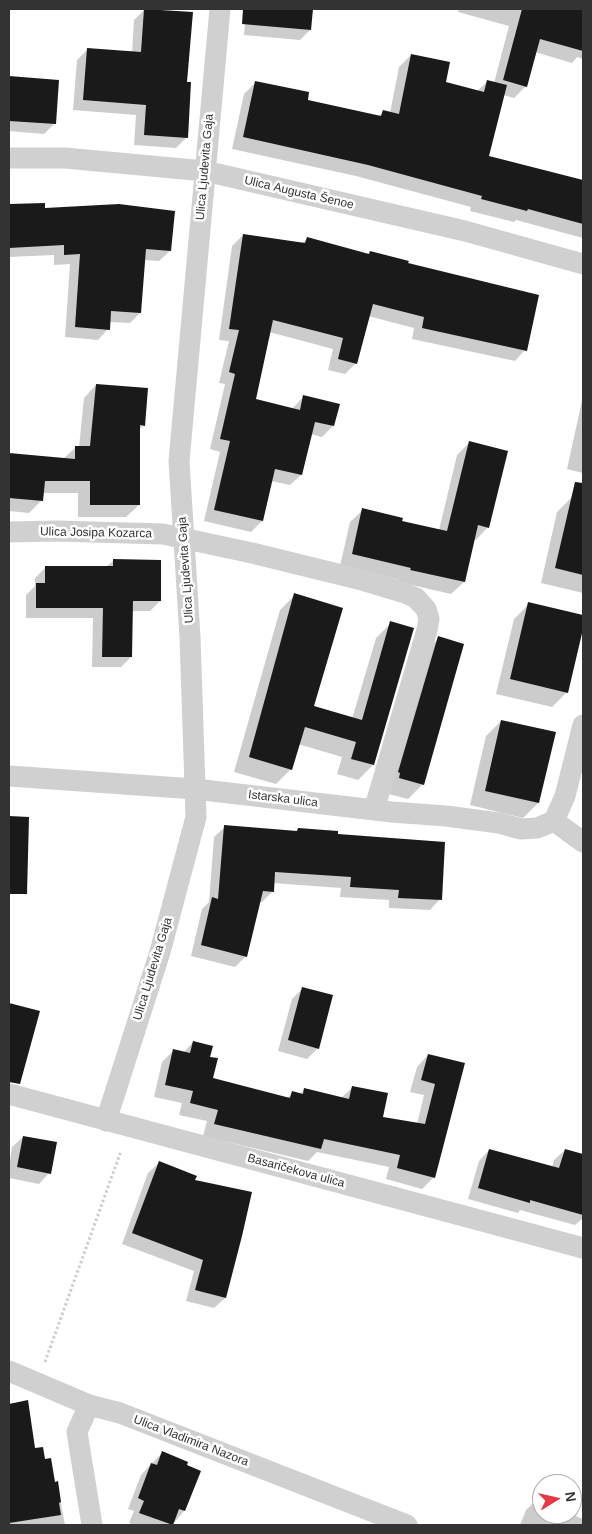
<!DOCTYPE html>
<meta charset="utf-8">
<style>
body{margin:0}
#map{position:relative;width:592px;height:1534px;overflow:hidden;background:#fff;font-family:Arial,sans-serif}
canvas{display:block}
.frame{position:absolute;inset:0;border:10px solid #333;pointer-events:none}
.north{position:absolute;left:532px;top:1474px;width:50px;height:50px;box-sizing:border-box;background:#fff;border:1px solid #adadad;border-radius:50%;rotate:81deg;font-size:14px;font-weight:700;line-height:20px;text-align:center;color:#333}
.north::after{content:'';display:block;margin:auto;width:18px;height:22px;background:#e63946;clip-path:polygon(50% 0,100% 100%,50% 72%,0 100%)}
</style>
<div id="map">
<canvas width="592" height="1534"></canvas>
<div class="frame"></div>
<div class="north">N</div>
</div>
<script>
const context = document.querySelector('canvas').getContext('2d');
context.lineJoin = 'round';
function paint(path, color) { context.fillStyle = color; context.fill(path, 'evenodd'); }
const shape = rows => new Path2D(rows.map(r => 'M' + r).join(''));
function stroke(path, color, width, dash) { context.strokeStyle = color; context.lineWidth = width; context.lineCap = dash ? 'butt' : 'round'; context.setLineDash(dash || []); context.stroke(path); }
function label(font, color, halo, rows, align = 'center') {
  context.font = font + ' Arial,sans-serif'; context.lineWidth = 5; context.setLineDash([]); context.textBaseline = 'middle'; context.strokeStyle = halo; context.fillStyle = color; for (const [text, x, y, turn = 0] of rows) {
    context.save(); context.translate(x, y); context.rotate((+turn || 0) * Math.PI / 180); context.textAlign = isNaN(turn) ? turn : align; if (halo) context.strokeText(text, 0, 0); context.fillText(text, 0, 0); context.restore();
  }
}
paint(shape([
 [145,9,186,83,186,138,176,148,134,145,136,115,73,110,77,60,88,49,132,53,134,20],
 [246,9,312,9,310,30,300,40,244,35],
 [459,9,583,9,583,59,577,57,572,63,535,52,526,86,514,98,503,95,487,157,583,181,583,238,516,220,514,222,470,211,471,207,356,176,232,149,244,94,256,82,306,101,378,117,384,111,390,113,399,67,411,55,444,83,477,91,488,81,494,83,509,26,458,12],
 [9,77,58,81,55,123,44,134,9,131],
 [43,204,44,209,170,251,159,261,144,260,140,313,130,323,109,322,108,329,98,340,65,337,70,264,54,265,54,255,9,257,9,206],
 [243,235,302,243,307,239,367,255,370,252,407,264,525,350,515,361,412,339,414,328,368,316,356,363,345,374,328,370,333,349,269,332,255,400,292,409,303,397,333,426,322,437,310,434,301,475,290,485,271,481,262,521,251,532,204,521,220,452,210,449,225,384,219,383,229,341,219,340,232,246],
 [96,385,143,425,139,430,139,505,126,517,78,517,78,493,42,493,42,500,29,513,9,511,9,454,63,459,76,447,79,447,84,398],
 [583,396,583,473,567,469],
 [470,442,488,527,476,540,473,539,464,582,451,594,399,582,399,580,340,566,350,522,363,510,401,522,439,530,457,455],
 [572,497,583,500,583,593,541,583,557,512],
 [113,561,160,601,150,611,132,611,131,657,121,667,92,667,93,618,26,618,26,595,35,586,35,578,46,567,106,567],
 [295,595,313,707,352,719,376,638,391,623,373,765,358,780,337,774,342,757,298,744,291,769,276,784,234,772,280,610],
 [529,604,583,616,583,623,567,692,552,707,496,694,514,619],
 [439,638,423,784,408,799,385,793,424,653],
 [501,721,538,803,523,818,470,805,486,736],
 [9,817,28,818,16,870,9,870],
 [225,827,296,832,298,829,337,835,440,899,430,910,389,908,389,900,340,897,341,888,273,883,273,891,262,902,259,902,246,956,235,967,191,956,202,909,209,902,214,837],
 [303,988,318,1048,307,1059,278,1051,292,999],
 [9,1004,38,1012,14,1074,9,1073],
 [193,1042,209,1058,212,1079,287,1098,292,1093,300,1094,304,1089,341,1098,353,1087,381,1118,417,1124,424,1095,410,1092,417,1067,428,1055,463,1064,434,1177,422,1189,386,1179,389,1167,317,1152,308,1161,203,1136,207,1121,179,1115,182,1103,154,1097,162,1062,174,1050,183,1053],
 [23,1137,49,1173,39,1184,9,1178,9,1167,12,1147],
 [489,1150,552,1168,554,1160,565,1150,583,1155,583,1218,575,1225,520,1210,518,1213,468,1199,479,1161],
 [159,1163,193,1181,225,1298,214,1308,186,1301,194,1271,122,1244,148,1173],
 [27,1402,34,1449,54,1483,57,1483,65,1525,9,1525,9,1405],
 [162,1453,184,1511,172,1525,135,1525,129,1523,134,1511,128,1509,141,1475],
 [536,1500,542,1502,542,1514,571,1514,583,1519,583,1525,520,1525,526,1510]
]), '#0003');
paint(shape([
 [144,9,193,12,187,82,191,82,188,138,144,135,146,105,83,100,87,48,141,52],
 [243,9,313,9,311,30,242,24],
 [522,9,583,9,583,51,540,39,527,87,503,80],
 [411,54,450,62,446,82,484,92,487,80,507,85,489,156,583,180,583,224,528,209,527,211,481,199,482,196,368,165,243,137,255,81,309,92,308,100,381,116,383,110,399,114],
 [9,76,59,80,56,124,9,121],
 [45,203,45,208,119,204,175,211,171,251,146,249,141,313,111,311,110,330,75,327,80,254,64,255,64,245,9,248,9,204],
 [243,234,305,243,307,237,369,254,370,251,409,261,408,263,539,295,527,351,422,328,424,317,373,304,357,364,338,359,343,338,273,320,256,399,300,410,303,395,340,404,334,426,315,422,302,475,275,469,263,521,214,510,230,441,220,439,235,374,229,372,239,330,229,329],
 [96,384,148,388,145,426,140,425,140,505,90,505,90,481,45,481,43,501,9,498,9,453,75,459,75,446,90,446],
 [469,441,508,451,489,528,478,525,465,582,410,570,411,568,352,554,362,508,403,518,402,521,447,531],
 [575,482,583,483,583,575,555,568],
 [113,559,161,560,161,601,133,601,132,657,102,657,103,608,36,608,36,583,45,583,45,566,113,566],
 [294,593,343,608,314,706,362,720,390,621,414,628,374,765,351,759,356,742,305,727,292,770,249,757],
 [528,602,583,615,583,629,568,693,510,679],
 [438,636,464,644,424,785,399,778,400,773,398,772],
 [501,720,556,732,539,803,485,791],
 [9,816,29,817,27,894,9,894],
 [224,825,297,831,298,828,338,831,338,834,445,842,442,900,398,898,399,890,350,887,351,877,275,872,274,892,263,891,247,957,201,945,212,897,218,899],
 [302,987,333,995,319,1049,288,1040],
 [9,1003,40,1011,20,1084,9,1082],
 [193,1041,213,1046,210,1057,218,1058,213,1078,290,1098,292,1091,303,1094,304,1088,349,1099,352,1086,388,1093,383,1117,425,1124,435,1084,421,1080,428,1054,465,1063,435,1178,397,1168,400,1155,324,1139,321,1149,214,1124,218,1110,190,1103,193,1091,165,1085,173,1049,190,1053],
 [23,1136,57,1142,51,1174,17,1167],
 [489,1149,559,1168,565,1149,583,1154,583,1215,530,1200,530,1203,478,1188],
 [159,1161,197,1176,195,1180,252,1192,242,1236,226,1298,195,1290,203,1260,132,1233],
 [28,1400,35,1448,43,1447,45,1459,51,1458,55,1482,58,1481,61,1502,59,1503,61,1515,9,1523,9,1404],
 [162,1451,188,1462,187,1465,201,1471,185,1511,179,1509,173,1525,139,1513,144,1501,138,1498,151,1463,157,1465]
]), '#1a1a1a');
stroke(shape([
 [45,1362,121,1151]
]), '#cdcdcd', 3, [2.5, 2.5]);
stroke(shape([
 [9,158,65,158,205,171,465,231,583,264],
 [9,532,57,531,163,534,252,553,358,579,405,593,416,598,426,609,429,619,427,630,374,810],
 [583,725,565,796,554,821,583,842],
 [9,776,195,789,392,812,446,816,499,823,521,829,537,828,554,821],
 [9,1094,583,1248],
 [106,1121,160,952,196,817,190,637,179,461,220,9],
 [9,1371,89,1405],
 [92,1525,77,1432,89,1405,120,1413,407,1525]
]), '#d0d0d0', 21);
label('12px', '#333', '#fff', [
 ["Ulica Ljudevita Gaja",205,167,-85],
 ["Ulica Augusta Šenoe",299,193,13],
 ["Ulica Josipa Kozarca",96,533,1],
 ["Ulica Ljudevita Gaja",186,570,-94],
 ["Istarska ulica",283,799,7],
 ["Ulica Ljudevita Gaja",153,969,-73],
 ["Basaričekova ulica",296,1171,15],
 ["Ulica Vladimira Nazora",191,1441,21]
]);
</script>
